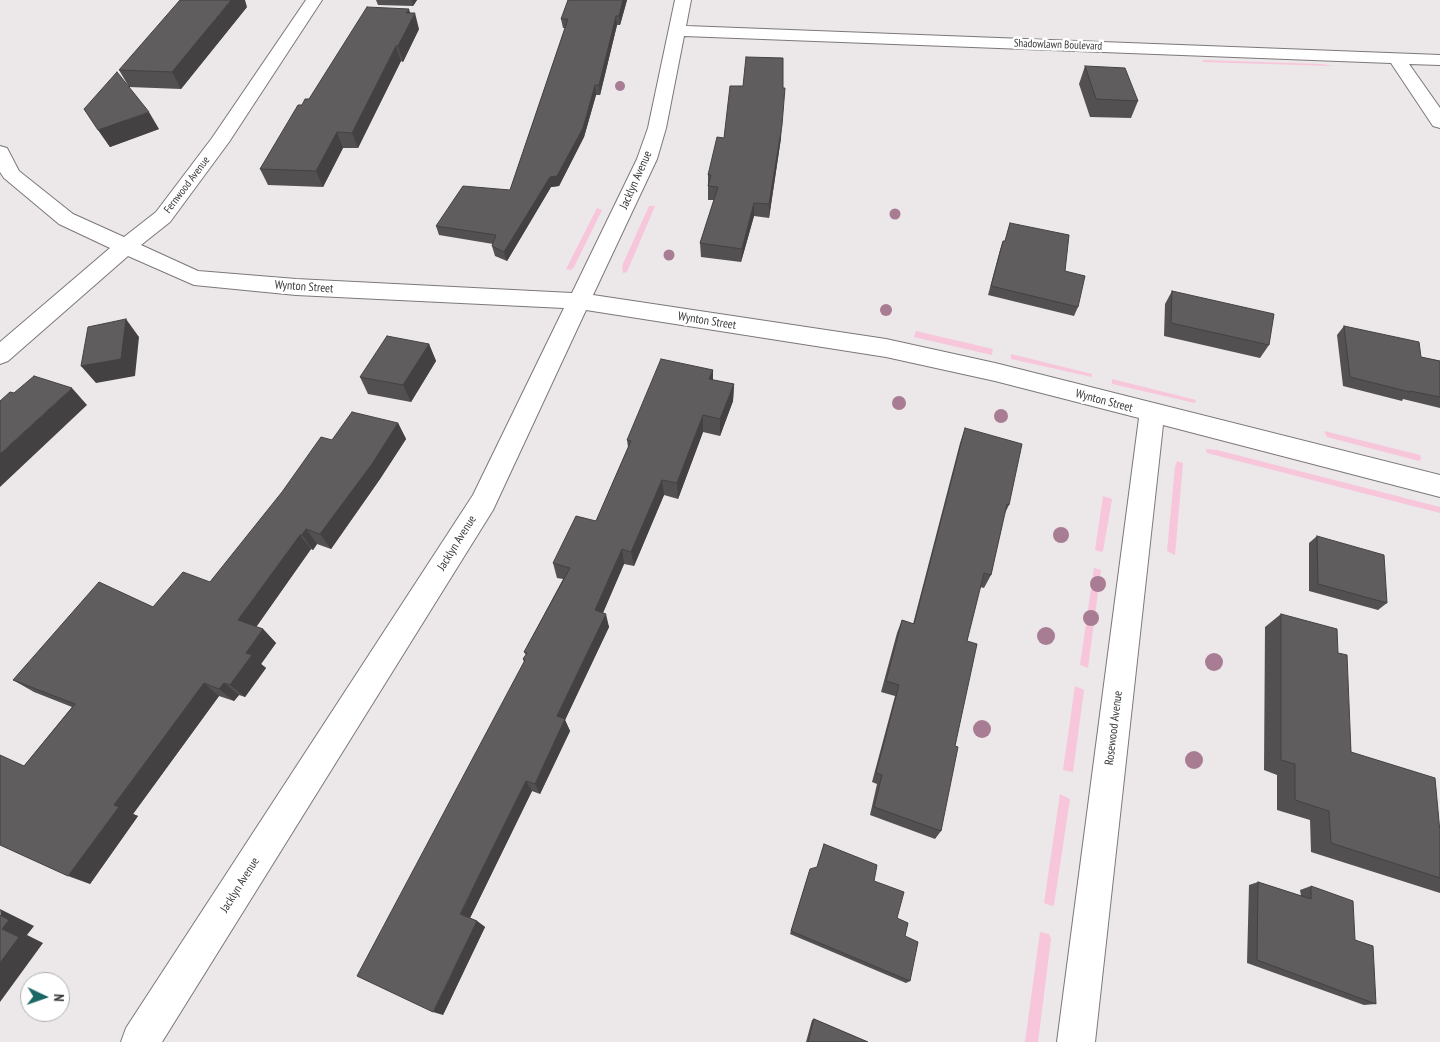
<!DOCTYPE html>
<style>
body{margin:0}
#map{position:relative;width:1440px;height:1042px;overflow:hidden;background:#ece7e9;font-family:"PT Sans Narrow",sans-serif}
canvas{display:block}
.north{position:absolute;left:20px;top:972px;width:50px;height:50px;box-sizing:border-box;background:#fff;border:1px solid #b0afaf;border-radius:50%;rotate:93deg;font-size:14px;font-weight:700;line-height:20px;text-align:center;color:#393838}
.north::after{content:'';display:block;margin:auto;width:18px;height:22px;background:#1a6765;clip-path:polygon(50% 0,100% 100%,50% 72%,0 100%)}
</style>
<div id="map">
<canvas width="1440" height="1042"></canvas>
<div class="north">N</div>
</div>
<script>
const context = document.querySelector('canvas').getContext('2d');
context.lineJoin = 'round';
function paint(path, color) { context.fillStyle = color; context.fill(path, 'evenodd'); }
const shape = rows => new Path2D(rows.map(r => 'M' + r).join(''));
function stroke(path, color, width, dash) { context.strokeStyle = color; context.lineWidth = width; context.lineCap = dash ? 'butt' : 'round'; context.setLineDash(dash || []); context.stroke(path); }
function label(font, color, halo, rows, align = 'center') {
  context.font = font + ' "PT Sans Narrow",sans-serif'; context.lineWidth = 5; context.setLineDash([]); context.textBaseline = 'middle'; context.strokeStyle = halo; context.fillStyle = color; for (const [text, x, y, turn = 0] of rows) {
    context.save(); context.translate(x, y); context.rotate((+turn || 0) * Math.PI / 180); context.textAlign = isNaN(turn) ? turn : align; if (halo) context.strokeText(text, 0, 0); context.fillText(text, 0, 0); context.restore();
  }
}
paint(shape([
 [1203,60,1321,64,1334,66,1203,62],
 [649,206,655,206,627,272,623,273,622,266],
 [597,208,602,210,574,267,571,270,566,269],
 [916,331,993,349,992,355,914,337],
 [1011,354,1092,374,1092,377,1011,359],
 [1112,379,1196,400,1195,403,1112,384],
 [1324,431,1420,455,1421,459,1419,461,1327,437],
 [1206,449,1217,450,1440,507,1440,513,1207,453],
 [1177,461,1183,463,1175,555,1167,551,1175,467],
 [1103,496,1112,499,1103,551,1102,552,1095,550],
 [1094,568,1101,570,1088,668,1080,665],
 [1075,686,1084,690,1073,772,1063,770],
 [1060,794,1070,799,1054,905,1052,906,1044,903],
 [1040,932,1049,934,1051,939,1038,1042,1025,1042]
]), '#f7c6db');
const minor = shape([
 [306,0,322,0,229,142,170,222,141,245,198,271,296,279,572,293,637,159,648,128,675,0,691,0,686,26,1440,55,1440,65,1409,64,1440,108,1440,128,1433,126,1391,63,684,36,666,128,657,159,593,295,886,339,995,363,1440,475,1440,497,1163,425,1095,1042,1057,1042,1139,418,995,381,886,357,586,310,493,510,162,1042,121,1042,126,1028,473,495,564,308,296,295,194,285,128,256,8,361,0,364,0,342,110,248,59,224,4,178,0,172,0,146,7,148,19,171,73,214,124,237,156,212,212,138,306,0]
]);
stroke(minor, '#7c787a', 2);
paint(minor, '#fff');
context.fillStyle = '#a87d94';
for (const [x, y, r] of [
 [620,86,5],
 [895,214,5.5],
 [669,255,5.5],
 [886,310,6],
 [899,403,7],
 [1001,416,7],
 [1061,535,8],
 [1098,584,8],
 [1091,618,8],
 [1046,636,9],
 [1214,662,9],
 [982,729,9],
 [1194,760,9]
]) { context.beginPath(); context.arc(x, y, r, 0, 2 * Math.PI); context.fill(); }
paint(shape([
 [376,0,417,0,413,6,378,5],
 [627,0,620,25,617,25,600,95,596,95,584,137,559,186,551,187,507,261,495,256,492,246,493,244,439,235,436,226,510,190,565,28,563,28,561,19],
 [247,7,181,89,129,87,119,70],
 [419,29,403,62,401,61,358,148,343,148,323,187,268,185,260,169,302,105,309,99],
 [1085,66,1138,101,1131,118,1090,117,1079,84],
 [84,109,159,129,110,147],
 [724,138,781,138,769,218,754,216,741,262,701,257,700,243,714,200,708,200,708,175],
 [1010,223,1065,271,1078,307,1074,316,988,295,1000,250,1003,241,1005,241],
 [1172,291,1269,345,1260,358,1164,336,1165,304],
 [1344,326,1421,357,1440,361,1440,408,1403,399,1402,401,1343,386,1337,335],
 [429,344,436,361,411,402,368,394,360,377],
 [713,370,713,380,734,384,733,401,720,436,703,432,678,499,664,495,634,566,624,564,603,613,609,627,565,720,570,731,540,794,532,791,470,918,477,921,485,927,443,1015,524,662,523,659,526,655,524,652,563,579,557,578,553,563,596,521,628,447,627,440],
 [398,423,406,439,380,479,331,549,317,544,313,550,311,549,256,627,263,629,276,643,261,664,266,668,245,697,239,695,234,701,219,696,133,814,138,816,90,884,24,766,72,707,34,692,13,680,153,607,210,582,332,440],
 [965,428,1009,505,1004,515,991,575,984,588,980,587,967,641,955,746,941,831,935,839,870,815,877,784,872,782,895,696,881,692,897,633,902,620,913,624,960,443],
 [1317,536,1387,603,1378,610,1309,591,1309,543],
 [1281,614,1338,653,1351,752,1440,832,1440,893,1311,852,1310,820,1277,810,1277,775,1264,770,1265,627],
 [824,844,874,881,897,918,905,936,910,981,906,983,790,934,809,872,817,867],
 [1258,882,1301,896,1300,890,1311,886,1355,940,1376,1004,1364,1005,1247,963,1249,885],
 [814,1019,868,1042,806,1042,812,1020]
]), '#535051');
paint(shape([
 [231,0,245,0,247,7,181,89,172,72],
 [412,0,417,0,413,6],
 [623,0,627,0,620,25,619,16],
 [409,9,412,19,415,13,419,29,403,62,398,46,406,13],
 [616,16,617,25,600,95,599,85],
 [396,46,401,61,358,148,352,133],
 [595,85,596,95,584,137,559,186,551,187,507,261,504,252,550,177],
 [149,112,159,129,110,147,98,130],
 [782,125,781,138,769,218,769,204],
 [337,132,343,148,323,187,316,171],
 [754,203,754,216,741,262,742,249],
 [126,319,139,337,135,376,96,383,81,366],
 [429,344,436,361,411,402,403,385],
 [713,370,713,387,709,379],
 [734,384,733,401,720,436,720,419],
 [72,388,87,405,0,487,0,454],
 [703,415,703,432,678,499,677,483],
 [398,423,406,439,380,479,331,549,320,534],
 [662,480,664,495,634,566,631,552],
 [306,529,317,544,313,550,302,535],
 [300,535,311,549,252,633,238,620],
 [622,549,624,564,598,624,595,610],
 [606,614,609,627,565,720,570,731,540,794,535,784,557,716],
 [263,629,276,643,261,664,266,668,245,697,230,685,246,653],
 [204,683,219,696,133,814,138,816,90,884,68,876,114,805],
 [224,683,239,695,234,701,219,689],
 [526,781,532,791,469,920,460,914],
 [0,909,34,926,27,935,43,943,0,1002,0,963,2,929],
 [477,921,485,927,443,1015,433,1012]
]), '#434142');
const building = shape([
 [180,0,231,0,172,72,119,70,180,0],
 [568,0,623,0,619,16,616,16,599,85,595,85,583,128,557,176,550,177,504,252,492,246,496,235,436,226,463,186,510,190,568,19,561,19,568,0],
 [367,7,409,9,406,13,415,13,398,46,396,46,352,133,337,132,316,171,260,169,298,105,302,105,305,99,309,99,367,7],
 [746,57,783,58,783,88,785,88,782,125,769,204,754,203,742,249,700,243,718,187,708,186,711,175,708,175,717,137,724,138,730,86,743,86,746,57],
 [1085,66,1125,68,1138,101,1096,99,1085,66],
 [117,72,149,112,98,130,84,109,117,72],
 [1010,223,1069,235,1065,271,1085,276,1078,307,991,286,1003,241,1005,241,1010,223],
 [1172,291,1274,314,1269,345,1171,323,1172,291],
 [126,319,121,359,81,366,88,327,126,319],
 [1344,326,1419,342,1421,357,1440,361,1440,397,1410,391,1410,392,1350,377,1344,326],
 [387,336,429,344,403,385,360,377,387,336],
 [661,359,713,370,709,379,734,384,720,419,703,415,677,483,662,480,631,552,622,549,595,610,606,614,557,716,565,719,535,784,526,781,460,914,477,921,433,1012,357,976,525,660,523,659,527,653,524,652,570,568,553,563,576,516,596,521,631,441,627,440,661,359],
 [34,376,72,388,0,454,0,401,10,392,14,393,34,376],
 [352,412,398,423,372,464,320,534,306,529,302,535,300,535,238,620,263,629,246,653,252,655,230,685,224,683,219,689,204,683,114,805,119,807,68,876,0,845,0,755,24,766,75,704,13,680,99,582,153,607,183,572,210,582,282,492,321,437,332,440,352,412],
 [965,428,1022,444,1009,505,1007,504,991,575,984,573,967,641,977,644,955,746,958,747,941,831,874,807,882,775,876,773,899,685,886,681,902,620,914,624,965,428],
 [1317,536,1384,555,1387,603,1318,584,1317,536],
 [1281,614,1337,629,1338,653,1347,655,1351,752,1435,778,1440,832,1440,878,1331,843,1329,811,1295,800,1295,764,1281,760,1281,614],
 [824,844,877,865,874,881,904,892,897,918,908,923,905,936,918,942,910,981,791,931,810,869,817,867,824,844],
 [1258,882,1311,899,1311,886,1353,901,1355,940,1373,946,1376,1004,1257,960,1258,882],
 [0,915,9,920,2,929,19,937,0,963,0,915],
 [814,1019,868,1042,808,1042,814,1019]
]);
paint(building, '#605d5e');
stroke(building, '#434142', 1);
label('11px', '#393838', '#fff', [
 ["Shadowlawn Boulevard",1058,45,2],
 ["Fernwood Avenue",187,185,-53]
]);
label('12px', '#393838', '#fff', [
 ["Jacklyn Avenue",636,180,-66],
 ["Wynton Street",304,287,4],
 ["Wynton Street",707,321,9],
 ["Wynton Street",1104,401,15],
 ["Jacklyn Avenue",457,543,-58],
 ["Rosewood Avenue",1114,728,-83],
 ["Jacklyn Avenue",240,885,-58]
]);
</script>
